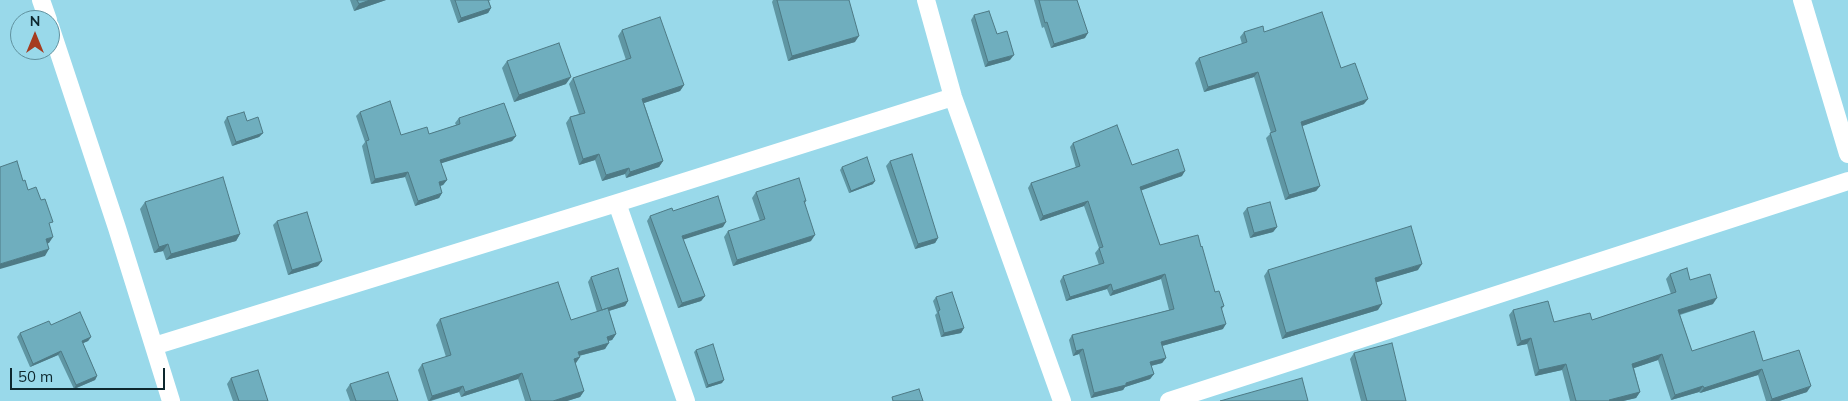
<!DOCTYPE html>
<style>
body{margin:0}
#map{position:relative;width:1848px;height:401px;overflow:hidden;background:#99d9ea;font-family:Mulish,sans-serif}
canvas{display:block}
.north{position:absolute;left:10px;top:10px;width:50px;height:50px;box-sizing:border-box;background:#99d9ea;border:1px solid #61929f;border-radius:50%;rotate:0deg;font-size:14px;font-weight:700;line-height:20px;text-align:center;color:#0d272e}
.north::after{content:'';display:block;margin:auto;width:18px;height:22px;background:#a53c20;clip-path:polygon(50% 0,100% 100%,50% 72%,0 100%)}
.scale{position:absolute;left:10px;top:368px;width:155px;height:22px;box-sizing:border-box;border:2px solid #0d272e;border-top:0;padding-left:6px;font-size:15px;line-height:18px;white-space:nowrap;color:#0d272e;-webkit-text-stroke:4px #99d9ea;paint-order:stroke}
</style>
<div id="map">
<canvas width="1848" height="401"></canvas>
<div class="north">N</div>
<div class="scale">50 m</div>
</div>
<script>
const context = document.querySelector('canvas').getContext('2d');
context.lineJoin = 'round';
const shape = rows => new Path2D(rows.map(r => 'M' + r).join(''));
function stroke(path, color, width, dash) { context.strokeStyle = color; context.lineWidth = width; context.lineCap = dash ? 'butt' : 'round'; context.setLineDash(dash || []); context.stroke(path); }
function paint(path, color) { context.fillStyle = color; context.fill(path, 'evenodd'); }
stroke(shape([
 [41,0,48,20],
 [926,0,953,97,1062,401],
 [1802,0,1848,154],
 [50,26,117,228,171,401],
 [617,203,686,401],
 [154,346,617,203,953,97],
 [1169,401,1848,181]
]), '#fff', 18);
paint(shape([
 [350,0,386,0,354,11],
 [450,0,491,0,489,1,491,8,488,13,458,23],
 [773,0,777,0,855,42,788,61,772,2],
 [1034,0,1077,0,1085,38,1051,48,1044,27,1042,28],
 [974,15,997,34,1010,60,985,67,971,20],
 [622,30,684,85,680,91,644,103,663,161,659,167,626,178,625,174,602,181,595,160,579,165,566,123,570,117,579,114,569,84,573,78,626,60,618,36],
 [1244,32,1264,32,1341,68,1364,104,1302,126,1320,186,1316,191,1285,200,1266,138,1271,133,1254,77,1204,92,1195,63,1199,58,1242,44,1240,37],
 [507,61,566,84,514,102,502,68],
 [360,112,401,135,429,134,456,125,455,123,459,118,516,136,512,141,441,163,447,180,443,185,440,186,442,193,439,198,415,206,405,177,371,184,362,146,365,142,356,116],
 [227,117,247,121,263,133,259,137,232,146,224,122],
 [1073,143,1132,165,1182,176,1141,190,1160,245,1201,247,1215,292,1224,306,1222,309,1223,329,1162,346,1166,358,1162,363,1151,366,1154,374,1150,379,1125,387,1123,390,1091,398,1079,354,1073,356,1069,340,1072,335,1169,310,1161,279,1110,296,1107,289,1066,301,1060,281,1063,276,1099,265,1095,253,1099,248,1084,206,1040,221,1028,188,1031,183,1076,168,1070,147],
 [890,161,938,238,935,243,915,249,886,166],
 [842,167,873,184,849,193,840,170],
 [756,192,806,201,805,203,811,241,733,266,724,237,728,231,760,221,752,198],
 [145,202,240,234,236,241,166,260,163,251,154,253,140,209],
 [1247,208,1277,227,1273,232,1250,238,1243,213],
 [673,211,723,227,683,239,705,296,701,301,678,308,647,221,650,216],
 [277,221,318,266,288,275,273,225],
 [1268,270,1418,270,1376,282,1378,310,1282,339,1264,276],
 [1670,274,1690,280,1713,304,1680,315,1692,351,1763,361,1807,392,1779,401,1766,401,1758,375,1700,393,1699,392,1671,400,1658,360,1634,368,1640,392,1636,398,1623,401,1570,401,1562,370,1535,376,1527,344,1517,346,1509,315,1513,310,1554,322,1592,320,1671,294,1666,279],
 [591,277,628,301,625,306,609,311,616,334,612,340,608,341,605,349,579,356,575,363,584,391,580,397,567,401,525,401,518,379,461,397,459,392,431,401,428,401,418,370,422,364,446,357,436,325,440,319,571,320,597,312,588,282],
 [936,297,964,328,961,333,941,337,935,315,937,313,933,301],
 [51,325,91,337,88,341,83,343,97,376,95,380,74,389,58,355,30,367,17,337,20,333],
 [696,350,722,383,706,388,694,352],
 [1354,353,1406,401,1361,401,1350,359],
 [231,378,268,401,233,401,227,384],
 [350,384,398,401,350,401,346,390]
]), '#5f96a3');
paint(shape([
 [370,0,386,0,354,11,359,4],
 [491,8,488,13,458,23,461,18],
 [1088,33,1085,38,1051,48,1054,44],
 [859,36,855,42,788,61,792,56],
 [1014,55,1010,60,985,67,988,62],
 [1258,72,1254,77,1204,92,1208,87],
 [571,77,566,84,514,102,519,95],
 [684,85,680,91,638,105,642,99],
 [1368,99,1364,104,1297,128,1301,122],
 [263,133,259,137,232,146,236,142],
 [516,136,512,141,436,165,440,160],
 [599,154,595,160,579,165,583,159],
 [663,161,659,167,626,178,630,172],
 [629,168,625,174,602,181,606,175],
 [1185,171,1182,176,1137,192,1140,187],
 [408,172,405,177,371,184,375,179],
 [447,180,443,185,436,187,439,182],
 [875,181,873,184,849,193,851,191],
 [1320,186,1316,191,1285,200,1289,195],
 [442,193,439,198,415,206,418,201],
 [1088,201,1084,206,1040,221,1043,216],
 [726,222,723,227,679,241,682,236],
 [1277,227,1273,232,1250,238,1254,233],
 [240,234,236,241,166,260,171,254],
 [815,235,811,241,733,266,737,260],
 [53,237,49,243,42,245,46,239],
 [938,238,935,243,915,249,918,244],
 [168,244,163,251,154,253,159,247],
 [49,249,45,256,0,269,0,264],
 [322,261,318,266,288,275,292,270],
 [1422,264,1418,270,1371,284,1375,278],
 [1165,274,1161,279,1110,296,1113,291],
 [1111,284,1107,289,1066,301,1070,297],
 [705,296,701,301,678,308,682,303],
 [1717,298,1713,304,1674,316,1678,310],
 [628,301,625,306,598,314,602,310],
 [1382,304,1378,310,1282,339,1286,333],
 [1226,324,1223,329,1158,347,1161,342],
 [964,328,961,333,941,337,944,333],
 [616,334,612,340,603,342,607,337],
 [91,337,88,341,79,345,82,341],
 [1531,338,1527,344,1517,346,1521,341],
 [609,343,605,349,574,357,578,352],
 [1083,349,1079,354,1073,356,1076,351],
 [61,351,58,355,30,367,33,364],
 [1662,354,1658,360,1628,370,1632,364],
 [580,357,576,363,570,365,574,359],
 [1166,358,1162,363,1146,367,1150,362],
 [1566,364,1562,370,1535,376,1539,370],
 [1762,369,1758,375,1700,393,1704,388],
 [522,373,518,379,461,397,465,392],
 [1154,374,1150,379,1125,387,1123,390,1091,398,1094,393],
 [97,376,95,380,74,389,76,385],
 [724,380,722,383,706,388,708,385],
 [463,386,459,392,429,401,432,396],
 [1703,386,1699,392,1671,400,1675,395],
 [1811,386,1807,392,1779,401,1770,401,1772,399],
 [584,391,580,397,567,401,553,401],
 [1640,392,1636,398,1623,401,1609,401,1609,400]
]), '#4e7a85');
const building = shape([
 [357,0,370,0,359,4,357,0],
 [455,0,488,0,491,8,461,18,455,0],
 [777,0,849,0,859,36,792,56,777,0],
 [1039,0,1077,0,1088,33,1054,44,1047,22,1045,23,1039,0],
 [989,11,997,34,1007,31,1014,55,988,62,974,15,989,11],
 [1322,12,1341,68,1355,63,1368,99,1301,122,1320,186,1289,195,1270,133,1276,131,1258,72,1208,87,1199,58,1247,42,1244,32,1263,26,1264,32,1322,12],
 [660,17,684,85,642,99,663,161,630,172,629,168,606,175,599,154,583,159,570,117,585,113,573,78,631,58,622,30,660,17],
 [559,43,571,77,519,95,507,61,559,43],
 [390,101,401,135,427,127,429,134,460,124,459,118,504,103,516,136,440,160,447,180,439,182,442,193,418,201,408,172,375,179,366,141,369,140,360,112,390,101],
 [244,112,247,121,258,117,263,133,236,142,227,117,244,112],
 [1117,125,1132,165,1178,149,1185,171,1140,187,1160,245,1198,235,1201,247,1202,246,1215,292,1219,291,1224,306,1221,307,1226,324,1161,342,1166,358,1150,362,1154,374,1126,383,1126,385,1094,393,1083,349,1076,351,1072,335,1174,309,1165,274,1113,291,1111,284,1070,297,1063,276,1104,263,1099,248,1103,247,1088,201,1043,216,1031,183,1080,166,1073,143,1117,125],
 [912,154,938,238,918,244,890,161,912,154],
 [867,157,875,181,851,191,842,167,867,157],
 [17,161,23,181,25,180,28,190,36,187,41,200,45,199,53,222,49,223,53,237,46,239,49,249,0,264,0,167,17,161],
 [223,177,240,234,171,254,168,244,159,247,145,202,223,177],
 [799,178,806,201,804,201,815,235,737,260,728,231,765,219,756,192,799,178],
 [718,196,726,222,682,236,705,296,682,303,650,216,672,208,673,211,718,196],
 [1270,202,1277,227,1254,233,1247,208,1270,202],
 [307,212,322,261,292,270,277,221,307,212],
 [1411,226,1422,264,1375,278,1382,304,1286,333,1268,270,1411,226],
 [618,268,628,301,602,310,591,277,618,268],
 [1687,268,1690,280,1710,274,1717,298,1678,310,1692,351,1754,331,1763,361,1799,350,1811,386,1772,399,1762,369,1704,388,1703,386,1675,395,1662,354,1632,364,1640,392,1609,400,1610,401,1576,401,1566,364,1539,370,1531,338,1521,341,1513,310,1548,301,1554,322,1590,313,1592,320,1676,292,1670,274,1687,268],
 [558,282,571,320,608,308,616,334,607,337,609,343,578,352,580,357,574,359,584,391,553,401,531,401,522,373,465,392,463,386,432,396,422,364,451,355,440,319,558,282],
 [952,292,964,328,944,333,938,311,940,310,936,297,952,292],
 [80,312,91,337,82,341,97,376,76,385,61,351,33,364,20,333,49,321,51,325,80,312],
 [1392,343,1406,401,1367,401,1354,353,1392,343],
 [713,344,724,380,708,385,696,350,713,344],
 [258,370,268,401,239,401,231,378,258,370],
 [388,372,398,401,356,401,350,384,388,372],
 [1302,378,1308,401,1220,401,1302,378],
 [919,389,923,401,893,401,892,397,919,389]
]);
paint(building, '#6faebe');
stroke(building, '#4e7a85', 1);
</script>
